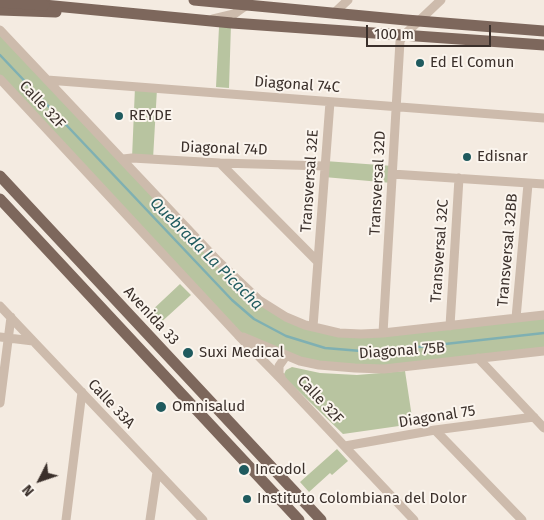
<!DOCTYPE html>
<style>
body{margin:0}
#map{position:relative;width:544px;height:520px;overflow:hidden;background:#f4ebe1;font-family:"Fira Sans",sans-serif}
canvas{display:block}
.north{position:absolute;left:15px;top:455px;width:50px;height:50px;-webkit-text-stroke:4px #fbf5ee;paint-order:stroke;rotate:229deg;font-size:14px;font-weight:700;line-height:20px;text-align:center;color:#3b302b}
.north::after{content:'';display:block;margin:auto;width:18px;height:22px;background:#3b302b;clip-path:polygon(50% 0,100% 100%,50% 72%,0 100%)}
.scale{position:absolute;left:366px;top:25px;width:125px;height:22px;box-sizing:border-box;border:2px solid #3b302b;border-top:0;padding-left:6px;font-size:15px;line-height:18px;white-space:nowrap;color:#3b302b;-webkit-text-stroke:4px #fbf5ee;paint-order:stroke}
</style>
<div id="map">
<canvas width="544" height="520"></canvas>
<div class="north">N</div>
<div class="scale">100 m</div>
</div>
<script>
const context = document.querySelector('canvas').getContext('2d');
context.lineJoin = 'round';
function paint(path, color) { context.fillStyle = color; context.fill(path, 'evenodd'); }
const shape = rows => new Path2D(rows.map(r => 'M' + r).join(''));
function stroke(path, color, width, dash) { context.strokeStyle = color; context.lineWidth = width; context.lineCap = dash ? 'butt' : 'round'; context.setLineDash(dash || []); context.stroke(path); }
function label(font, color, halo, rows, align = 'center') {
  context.font = font + ' "Fira Sans",sans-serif'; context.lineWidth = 4; context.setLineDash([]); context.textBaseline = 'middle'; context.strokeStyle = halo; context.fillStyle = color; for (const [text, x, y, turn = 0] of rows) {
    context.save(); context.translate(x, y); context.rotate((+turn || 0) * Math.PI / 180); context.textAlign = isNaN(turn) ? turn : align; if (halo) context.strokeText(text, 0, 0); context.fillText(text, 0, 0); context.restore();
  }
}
paint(shape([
 [231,24,229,88,216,87,219,27],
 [0,30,218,261,286,317,339,333,544,315,544,351,384,369,319,365,238,335,0,79],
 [135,87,157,89,153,159,132,158],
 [325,161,393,166,392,183,324,177],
 [180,284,191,295,157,326,147,315],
 [292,367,320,373,357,375,405,371,413,424,343,434,283,376,286,370],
 [337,449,348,461,332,475,330,473,309,492,300,482]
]), '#b8c4a0');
stroke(shape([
 [0,55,232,300,254,319,286,336,325,348,373,352,544,333]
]), '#7fb0b2', 2.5);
stroke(shape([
 [333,14,348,0],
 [213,19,234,14,248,4],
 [0,30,218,261,259,300,286,317,305,325,339,333,361,334,383,333,544,315],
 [0,79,238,335,282,380,414,520],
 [47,80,544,118],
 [123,159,132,158,220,163,325,166],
 [220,163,318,262],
 [392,174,544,184],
 [0,306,203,520],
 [516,318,528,184],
 [450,326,459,178],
 [313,327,330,102],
 [383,333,400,41,404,35,441,0],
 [0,337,33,341],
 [243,337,300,361,319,365,355,368,384,369,544,351],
 [478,358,544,428],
 [281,377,279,374,279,366,286,356],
 [0,403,11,317],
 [435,430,522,520],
 [345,446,435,430,534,417],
 [66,520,82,392],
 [150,520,157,472]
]), '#cdbbac', 9);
stroke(shape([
 [194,0,406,20,544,31],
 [44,5,232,23,544,45],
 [0,10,56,12],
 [0,176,321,520],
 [0,199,299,520]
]), '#7d675c', 11);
stroke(shape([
 [0,2,44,5]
]), '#7d675c', 11);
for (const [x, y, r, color] of [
 [420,63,5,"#1f5a5e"],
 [119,116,5,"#1f5a5e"],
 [467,157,5,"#1f5a5e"],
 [188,353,6,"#1f5a5e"],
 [161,407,6,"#1f5a5e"],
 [244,470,6,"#1f5a5e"],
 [247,499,5,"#1f5a5e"]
]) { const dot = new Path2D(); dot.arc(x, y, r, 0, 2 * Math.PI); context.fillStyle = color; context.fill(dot); stroke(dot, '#fbf5ee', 2); }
label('15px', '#3b302b', '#fbf5ee', [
 ["Ed El Comun",430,63],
 ["REYDE",129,116],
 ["Edisnar",477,157],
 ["Suxi Medical",199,353],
 ["Omnisalud",172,407],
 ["Incodol",255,470],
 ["Instituto Colombiana del Dolor",257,499]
], 'left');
label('15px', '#3b302b', '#fbf5ee', [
 ["Diagonal 74C",297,85,4],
 ["Calle 32F",42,105,47],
 ["Diagonal 74D",224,149,2],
 ["Transversal 32E",310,181,-86],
 ["Transversal 32D",378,183,-87],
 ["Transversal 32BB",508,250,-85],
 ["Transversal 32C",440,251,-86],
 ["Avenida 33",151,316,47],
 ["Diagonal 75B",402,351,-4],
 ["Calle 32F",320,400,47],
 ["Calle 33A",111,404,47],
 ["Diagonal 75",437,417,-9]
]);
label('italic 16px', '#1f5a5e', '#fbf5ee', [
 ["Quebrada La Picacha",206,254,45]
]);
</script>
